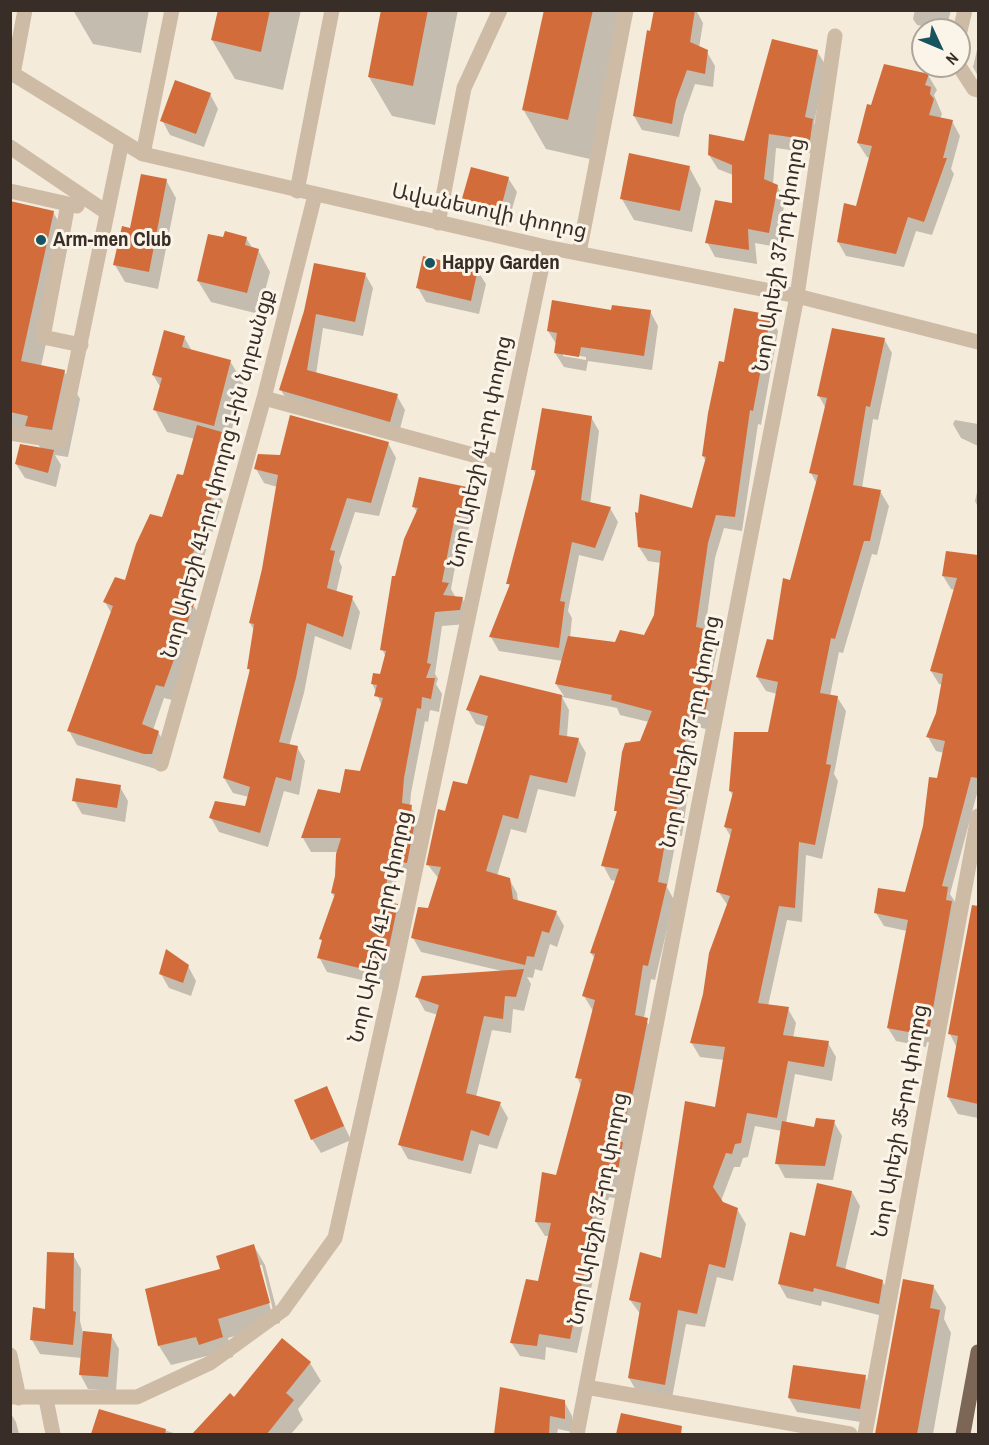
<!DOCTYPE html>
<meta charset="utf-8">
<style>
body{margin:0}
#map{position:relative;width:989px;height:1445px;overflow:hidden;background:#f4ebdb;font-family:"Archivo Narrow",sans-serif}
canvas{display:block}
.frame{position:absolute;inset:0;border:12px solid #392e27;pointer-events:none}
.north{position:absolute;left:911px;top:18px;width:60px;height:60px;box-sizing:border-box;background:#fbf4e8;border:2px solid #ada59b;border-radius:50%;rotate:134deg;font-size:16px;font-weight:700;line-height:24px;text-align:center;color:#392e27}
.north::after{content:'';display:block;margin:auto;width:21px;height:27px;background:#18545f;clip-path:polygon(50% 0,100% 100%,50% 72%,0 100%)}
</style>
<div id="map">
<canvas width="989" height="1445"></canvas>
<div class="frame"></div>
<div class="north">N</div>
</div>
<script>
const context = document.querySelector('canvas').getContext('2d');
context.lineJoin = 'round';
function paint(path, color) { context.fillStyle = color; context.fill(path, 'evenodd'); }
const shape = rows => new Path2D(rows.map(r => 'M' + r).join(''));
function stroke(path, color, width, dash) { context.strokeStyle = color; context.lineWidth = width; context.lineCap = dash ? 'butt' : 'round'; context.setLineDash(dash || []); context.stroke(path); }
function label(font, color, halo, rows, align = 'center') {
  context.font = font + ' "Archivo Narrow","Noto Sans Armenian",sans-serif'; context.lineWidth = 6; context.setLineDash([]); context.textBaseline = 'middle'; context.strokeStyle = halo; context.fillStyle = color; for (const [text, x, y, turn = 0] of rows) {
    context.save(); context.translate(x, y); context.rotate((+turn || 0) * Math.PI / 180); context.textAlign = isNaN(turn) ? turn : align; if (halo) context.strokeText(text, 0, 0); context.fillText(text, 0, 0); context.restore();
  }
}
paint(shape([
 [73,10,149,10,141,53,93,44],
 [219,10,301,10,283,90,235,79,212,40],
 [382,10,458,10,435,125,392,116,369,77],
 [546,10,624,10,590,159,546,149,523,109],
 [655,10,696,10,703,23,699,48,707,52,715,66,713,87,695,84,684,115,679,137,642,130,634,116],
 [915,10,951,10,946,30,917,25,913,19],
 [978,46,978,76,973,67],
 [817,51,826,66,814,123,820,134,818,154,776,148,773,184,777,186,785,200,777,247,755,243,757,264,715,257,707,242,734,204,733,175,718,169,709,155,745,143],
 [928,75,937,90,934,95,942,114,940,119,952,121,960,136,951,169,954,174,932,235,916,231,904,267,846,256,838,242,857,208,870,158,867,157,858,143,872,107],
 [210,94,218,109,204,147,170,135,162,120],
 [689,167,701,189,692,232,634,220,622,199],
 [508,178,517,192,507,226,471,216,463,202],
 [166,180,176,198,158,289,125,282,115,265,131,230],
 [10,203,53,212,69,240,41,366,64,371,80,399,68,457,55,455,61,465,56,487,25,478,16,464,41,449,36,441,10,436],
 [246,238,253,249,258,250,270,272,259,314,211,302,198,281,224,239],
 [477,270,486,284,479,314,426,302,418,288],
 [365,274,373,288,363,336,323,328,316,374,397,396,405,410,398,436,289,404,281,390,306,312],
 [650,311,658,326,652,370,588,361,586,371,564,367,555,353,557,345,548,331,612,312],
 [563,353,586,357,586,360,563,356],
 [770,316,778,331,761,425,758,424,742,531,724,528,715,558,705,630,710,631,718,645,712,674,722,688,711,730,697,727,682,836,677,835,667,887,674,900,655,980,651,979,644,1018,655,1033,620,1199,609,1197,596,1246,599,1252,577,1353,546,1347,545,1360,520,1356,511,1342,539,1283,550,1236,545,1236,536,1222,557,1177,581,1086,577,1077,593,1011,584,996,595,959,591,953,616,881,611,880,603,865,618,814,616,811,649,722,620,715,617,708,562,697,569,710,567,737,578,739,586,753,575,797,538,789,526,833,511,829,497,876,509,879,517,893,518,902,556,912,564,926,557,947,550,944,542,971,535,969,533,978,527,977,531,984,524,1011,513,1009,511,1033,492,1030,476,1097,500,1104,508,1118,497,1149,479,1144,471,1174,408,1159,400,1145,438,1015,425,1011,417,997,502,971,421,952,413,938,429,910,439,879,428,865,446,812,468,786,486,727,476,724,468,710,481,677,564,696,556,684,563,661,499,651,491,637,510,588,508,583,536,475,533,469,591,417,599,431,590,504,610,508,618,522,603,561,579,555,568,611,572,618,570,638,616,644,645,637,656,616,661,563,648,561,639,547,693,510,706,462,703,456,725,364],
 [184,337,192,351,230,361,243,383,217,491,223,501,188,603,193,605,202,619,172,700,164,698,153,730,158,732,166,746,159,770,77,745,69,731,112,614,105,602,126,582,163,519,184,477,195,439,167,432,155,410,161,388,153,375],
 [884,339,892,353,878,420,873,419,862,488,880,491,889,506,877,555,872,554,843,653,839,652,830,696,837,697,846,711,834,774,838,781,822,859,806,855,802,922,787,920,768,1006,788,1009,796,1023,793,1038,828,1043,836,1057,832,1081,795,1074,786,1123,816,1128,834,1122,842,1136,833,1180,785,1178,777,1163,782,1131,755,1126,748,1157,743,1158,740,1167,734,1167,721,1201,737,1209,746,1224,733,1281,717,1277,705,1327,686,1324,672,1398,637,1392,629,1378,641,1315,630,1300,662,1260,717,1109,725,1060,700,1057,691,1042,728,906,718,891,731,837,725,827,733,796,730,791,769,734,777,694,766,691,757,677,774,642,817,484,811,473,826,409,819,396],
 [955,420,978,424,978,446,961,438,953,424],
 [388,443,396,458,379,516,355,512,339,561,342,567,336,593,352,598,360,612,351,650,315,636,304,693,289,746,297,747,305,761,299,795,284,791,268,847,219,832,211,818,246,807,249,797,233,793,224,778,251,673,248,668,254,630,250,623,263,570,277,487,264,483,256,469,281,456],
 [978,488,978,507,975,501],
 [466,489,474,503,468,531,462,529,451,589,456,598,462,598,470,613,467,624,442,626,435,674,438,679,436,684,442,694,439,712,430,710,428,722,425,721,411,793,410,806,420,821,415,876,397,874,393,904,397,905,406,919,384,985,327,972,319,957,323,943,321,939,335,898,332,893,337,876,337,852,311,852,303,838,361,773,382,706,372,683,381,675,386,657,382,649,396,578,417,512,414,507],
 [948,553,978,557,978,790,950,894,955,902,936,1044,927,1042,926,1047,896,1041,888,1028,907,931,884,926,876,913,906,894,944,753,936,751,928,737,938,713,943,685,939,684,931,671,955,590,951,589,943,576],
 [120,787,128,801,125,822,82,814,74,800],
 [973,907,978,908,978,1118,958,1114,948,1097,957,1048,950,1034],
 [188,966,196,981,191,996,169,988,161,974],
 [326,1088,351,1140,321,1153,312,1139],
 [852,1192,860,1206,845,1270,882,1281,891,1295,887,1317,822,1301,821,1306,787,1298,779,1284,806,1238],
 [254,1246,265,1265,280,1323,228,1338,233,1357,211,1364,207,1356,171,1365,159,1346,222,1270],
 [258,1265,262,1265,273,1310,271,1310],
 [73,1255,81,1269,80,1321,83,1333,111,1335,119,1349,116,1391,88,1389,80,1374,82,1358,40,1354,32,1340],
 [904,1281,933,1286,946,1307,944,1319,951,1333,933,1434,877,1434],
 [282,1341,310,1363,321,1381,298,1409,303,1420,291,1434,214,1434,206,1421,235,1399],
 [865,1377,873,1391,867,1423,797,1412,789,1398],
 [502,1388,564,1401,572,1416,572,1432,558,1429,557,1434,496,1434],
 [100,1411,177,1434,93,1434],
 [10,1412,16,1422,19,1434,10,1434],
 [622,1414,670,1425,675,1434,617,1434]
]), '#0003');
paint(shape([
 [218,10,270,10,261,52,211,40],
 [381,10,428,10,413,86,368,77],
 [544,10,593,10,568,120,522,110],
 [654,10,695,10,690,42,708,50,705,74,687,70,676,100,672,124,633,116,647,30,650,31],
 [772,39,818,50,805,117,813,119,810,140,769,134,764,179,778,185,769,233,748,229,749,250,705,243,715,200,732,203,732,165,708,155,709,134,744,141],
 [884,64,929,74,925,85,931,87,930,94,934,99,929,115,953,120,943,158,947,158,924,222,908,217,896,254,837,242,844,203,856,206,872,146,857,143,867,104,871,105],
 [175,80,211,93,196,134,160,121],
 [629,153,690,166,680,211,620,199],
 [471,167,509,177,500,212,461,202],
 [141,174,167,179,149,272,113,265,122,226,130,228],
 [10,201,54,211,21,361,65,370,52,430,25,426,28,416,10,412],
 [225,231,247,237,245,245,259,249,247,293,197,281,208,234,223,237],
 [423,256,478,269,471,301,416,288],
 [314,263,366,273,355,322,316,314,307,370,398,394,390,422,279,390,304,311],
 [552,300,611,310,612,305,651,310,644,356,581,347,579,357,554,353,557,333,547,331],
 [734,308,771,315,753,411,750,410,735,517,716,515,708,543,696,627,710,630,702,671,714,673,704,717,689,713,675,822,669,821,658,882,667,884,648,966,643,965,635,1015,648,1018,634,1089,618,1141,623,1142,618,1171,615,1172,612,1186,602,1184,587,1236,592,1237,570,1339,539,1334,537,1346,510,1343,526,1279,538,1281,551,1223,535,1222,542,1172,556,1175,582,1079,575,1078,595,1000,582,996,595,954,590,953,619,869,601,866,617,811,614,811,622,752,625,743,640,741,652,711,611,700,612,695,555,684,568,636,615,642,620,630,644,635,654,615,661,551,638,547,635,512,638,513,640,494,692,508,706,457,702,456,708,413,719,361,724,362],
 [832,328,885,338,870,407,866,406,853,485,881,490,870,541,864,541,835,639,831,638,820,693,838,696,826,764,831,765,815,845,799,842,795,908,779,906,758,1003,789,1007,783,1035,829,1041,824,1067,788,1061,777,1118,747,1113,741,1143,735,1144,732,1154,726,1153,713,1187,723,1202,738,1208,725,1268,709,1264,697,1314,678,1310,665,1385,628,1378,641,1303,629,1300,640,1252,661,1258,685,1101,715,1107,725,1047,690,1043,703,994,709,953,730,896,716,892,732,829,724,827,733,792,729,791,734,732,768,732,778,682,756,677,767,639,773,640,783,578,790,580,818,475,809,473,827,398,817,396],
 [164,330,185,336,182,347,231,360,214,426,153,410,162,378,152,375],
 [542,408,592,416,581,500,611,507,595,548,572,542,560,601,565,602,559,648,489,637,510,584,506,584,536,470,531,470],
 [290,415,389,442,371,503,347,498,330,550,335,551,327,588,353,596,343,637,307,623,296,678,279,742,298,746,291,781,276,777,260,833,209,818,215,801,245,806,250,787,223,778,250,669,247,669,254,624,249,623,262,569,278,475,254,469,258,454,280,455],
 [197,425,222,432,208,483,216,485,178,598,194,604,164,687,156,685,142,724,159,731,152,754,144,754,67,731,113,606,103,602,115,577,125,580,136,544,150,514,162,517,177,474,183,475],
 [20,444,54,450,48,473,15,464],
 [419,477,467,487,460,517,455,516,442,582,449,583,443,595,463,597,460,610,435,612,427,663,431,664,426,678,435,678,431,699,422,697,421,709,417,708,404,778,402,803,412,805,409,825,414,827,407,863,390,860,384,901,398,904,388,952,381,951,376,972,317,958,322,940,319,939,335,894,331,893,335,876,336,854,341,838,301,838,318,789,340,793,345,769,360,771,383,698,374,696,377,685,371,684,373,673,380,674,386,651,380,650,392,576,395,576,404,539,418,508,412,507],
 [946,551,978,555,978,778,971,777,942,886,948,887,946,900,952,901,929,1031,920,1029,919,1034,887,1028,908,920,874,913,878,888,905,892,923,826,929,777,937,778,945,741,926,737,936,713,943,674,930,671,957,578,942,576],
 [480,675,562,695,559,735,579,738,567,783,530,775,518,819,503,815,486,871,510,878,513,899,557,911,549,933,542,931,534,957,527,956,525,965,411,938,418,907,428,908,441,867,426,865,438,809,445,811,453,781,467,784,488,716,466,710],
 [76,778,121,785,117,808,72,801],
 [972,905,978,906,978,1104,947,1097,958,1036,948,1034],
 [166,949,189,965,183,983,159,974],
 [524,969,516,997,505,996,503,1019,484,1016,466,1093,501,1102,489,1136,471,1130,463,1161,398,1145,439,1005,415,997,422,976],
 [327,1086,344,1126,311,1140,294,1100],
 [816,1118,835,1120,825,1166,775,1164,782,1121,814,1127],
 [817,1183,852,1191,836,1266,883,1280,879,1304,814,1288,813,1292,778,1284,790,1232,805,1236],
 [254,1244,270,1303,218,1319,223,1337,199,1345,196,1337,158,1346,145,1289,220,1269,216,1256],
 [47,1252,74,1253,73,1311,76,1312,73,1345,30,1340,33,1307,45,1309],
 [903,1279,934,1285,930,1308,940,1310,917,1434,875,1434],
 [83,1331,112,1334,108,1377,79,1375],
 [282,1338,311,1362,286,1393,294,1400,267,1434,192,1434,230,1393,234,1397],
 [793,1365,866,1375,860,1409,788,1398],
 [500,1387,565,1400,565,1419,550,1416,549,1434,494,1434],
 [99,1409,166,1429,165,1434,91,1434],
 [621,1413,682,1426,681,1434,616,1434]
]), '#d26d3b');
stroke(shape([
 [959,35,965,10],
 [959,66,974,89,978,90],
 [10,72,143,154,546,247,797,296,978,342],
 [13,74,25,10],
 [10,147,106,212],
 [143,154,172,10],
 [10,191,77,206],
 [297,191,332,10],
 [68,204,43,337,81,345],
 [438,223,464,88,500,10],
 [579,253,626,10],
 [264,398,499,462],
 [10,433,60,441,122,141],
 [161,764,264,398,315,195],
 [10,1355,19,1398],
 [586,1387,850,1434],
 [10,1397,137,1397,210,1363,283,1310,335,1238,391,986,546,247],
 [46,1399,53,1434],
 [577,1434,797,296,835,36],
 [865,1434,978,816]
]), '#cebba5', 15);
stroke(shape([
 [963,1434,978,1352]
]), '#7c6757', 15);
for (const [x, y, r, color] of [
 [41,240,6,"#18545f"],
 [430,263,6,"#18545f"]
]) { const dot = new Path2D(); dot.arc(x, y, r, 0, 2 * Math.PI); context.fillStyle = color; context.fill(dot); stroke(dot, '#fbf4e8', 2); }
label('21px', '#392e27', '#fbf4e8', [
 ["Ավանեսովի փողոց",489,212,12],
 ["Նոր Արեշի 37-րդ փողոց",780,255,-81],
 ["Նոր Արեշի 41-րդ փողոց",481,452,-78],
 ["Նոր Արեշի 41-րդ փողոց 1-ին նրբանցք",219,474,-75],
 ["Նոր Արեշի 37-րդ փողոց",691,732,-79],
 ["Նոր Արեշի 41-րդ փողոց",381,927,-78],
 ["Նոր Արեշի 35-րդ փողոց",901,1121,-80],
 ["Նոր Արեշի 37-րդ փողոց",599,1209,-79]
]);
label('bold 21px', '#392e27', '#fbf4e8', [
 ["Arm-men Club",53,240],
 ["Happy Garden",442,263]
], 'left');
</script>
